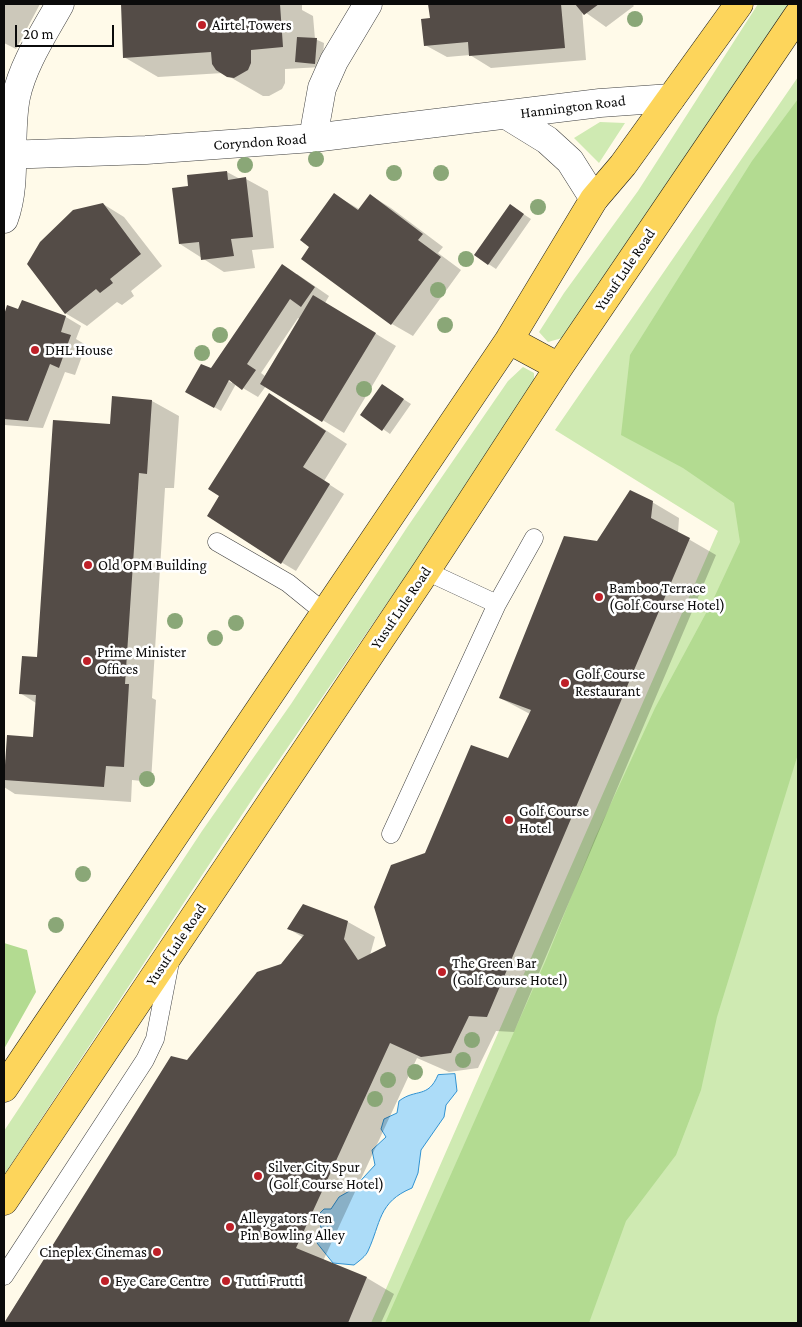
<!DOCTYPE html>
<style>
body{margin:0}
#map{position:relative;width:802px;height:1327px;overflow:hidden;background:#fffae9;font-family:"Crimson Pro",serif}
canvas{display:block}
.frame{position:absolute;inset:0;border:5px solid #0b0b0b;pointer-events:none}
.scale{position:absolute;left:15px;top:25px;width:99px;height:22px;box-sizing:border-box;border:2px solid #0b0b0b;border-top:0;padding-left:6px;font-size:15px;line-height:18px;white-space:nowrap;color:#0b0b0b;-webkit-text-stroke:4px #fff;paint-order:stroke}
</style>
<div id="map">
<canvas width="802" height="1327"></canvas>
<div class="frame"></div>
<div class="scale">20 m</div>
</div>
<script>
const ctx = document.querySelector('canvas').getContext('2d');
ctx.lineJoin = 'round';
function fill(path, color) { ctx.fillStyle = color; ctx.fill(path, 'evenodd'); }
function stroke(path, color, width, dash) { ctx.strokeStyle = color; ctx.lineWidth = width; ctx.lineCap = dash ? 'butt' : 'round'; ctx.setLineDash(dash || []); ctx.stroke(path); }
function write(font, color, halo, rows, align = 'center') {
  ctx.font = font + ' "Crimson Pro",serif'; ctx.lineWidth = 5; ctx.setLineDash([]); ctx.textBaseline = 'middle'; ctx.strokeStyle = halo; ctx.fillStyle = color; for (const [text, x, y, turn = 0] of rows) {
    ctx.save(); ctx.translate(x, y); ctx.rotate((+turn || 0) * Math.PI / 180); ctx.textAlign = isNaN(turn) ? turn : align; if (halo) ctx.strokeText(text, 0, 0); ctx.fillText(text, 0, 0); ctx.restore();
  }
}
fill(new Path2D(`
 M758 4H790L562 338 548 342 539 332 564 293 638 191Z
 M798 77V1323H371L718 531 555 430Z
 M600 122 625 123 599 163 574 138Z
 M523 367 534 373V382L478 471 257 792 4 1175V1131L202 831 291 704 408 526 508 381Z`), '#cfeab2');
fill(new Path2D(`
 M798 99V754L717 1017 701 1090 676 1155 626 1221 589 1323H385L545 962 595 838 655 708 712 602 740 542 734 503 683 468 621 435 630 355 752 161Z
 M4 943 27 950 36 992 4 1049Z`), '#b3db91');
const water = new Path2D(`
 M455 1074 457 1091 446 1105 444 1117 421 1150 418 1173 412 1188C378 1202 381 1223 368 1251 366 1256 359 1261 354 1265L333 1263 317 1243 321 1228 318 1215 324 1209H331L339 1197 353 1189 375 1165 372 1150 386 1137 381 1129 384 1119 397 1113 399 1101C416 1088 428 1099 438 1075Z`);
fill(water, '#acdcf8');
stroke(water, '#3192d1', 1);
fill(new Path2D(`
 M4 4H40L16 49 4 43Z
 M122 4H302V10L313 16 315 39 324 43 322 67 285 69V83L282 89 269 96H263L223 73 158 77 124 57Z
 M430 4H574L579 6 577 4H632L634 6 606 27 582 10 586 60 491 68 470 55 447 57 425 45 431 19Z
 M227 172 240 179H246L268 191 274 248 252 250 255 268 224 272 180 244Z
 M335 195 359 209 370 195 391 208 443 247 438 253 461 270 413 336 392 324 311 247Z
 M103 204 124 217 162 266 131 291 134 296 122 305 117 302 87 326 65 313Z
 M517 210 531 219 496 269 475 255Z
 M297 274 329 296 325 303 396 346 344 433 266 386 258 397 236 384 221 411 187 391 201 366 232 383ZM298 318 300 319 265 376 261 373Z
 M22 301 66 317 81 326 76 339 86 345 75 375 65 372 43 428 4 425V319L8 307 19 311Z
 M389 390 411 404 390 434 383 429Z
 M113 398 152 401 179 416 174 488H165L152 698 156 700 151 782 132 780 131 802 15 794 4 787V761L34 738 36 703 20 693 39 659 111 425Z
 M290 407 347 444 324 481 344 494 296 571 281 562Z
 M652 502 679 518 678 533 716 555 514 1032 496 1031 478 1068 449 1072 417 1058 323 1261 367 1278 394 1294 381 1323H4L172 1058 187 1062 282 965 304 938 289 929 303 906 348 922 375 937 370 955 387 946 426 854 509 759 530 714 500 698 598 542Z`), '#0003');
fill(new Path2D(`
 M121 4H280L283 47 251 50V63L248 70 234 78 227 77 216 70 212 64 211 52 123 58Z
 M428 4H561L565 48 469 56 468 42 424 46 421 19 430 18Z
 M575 4H599L584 15Z
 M297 37 317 38 315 64 295 62Z
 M227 171 228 180 246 177 253 237 231 239 234 256 201 260 199 242 179 244 172 188 188 186 187 175Z
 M334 193 358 210 370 194 423 234 418 240 441 257 391 325 301 259 309 247 300 240Z
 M103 203 141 254 110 279 113 283 100 293 96 289 65 314 27 264 40 242 73 210Z
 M510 204 524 214 488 265 474 255Z
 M282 264 315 287 301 307 290 299 247 364 256 370 242 390 229 380 214 408 185 392 201 364 211 368Z
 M313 295 376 333 322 422 260 384Z
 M22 300 66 316 61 332 71 335 59 368 50 364 28 421 4 419V315L7 305 18 309Z
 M382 384 404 399 382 431 360 415Z
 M269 393 326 431 303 467 330 484 281 564 207 516 219 496 208 489Z
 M112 396 152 400 147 474 139 473 125 684H129L124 767 106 766 104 787 4 780 7 735 33 737 36 695 19 694 22 656 37 657 53 420 110 424Z
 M630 490 653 501 651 518 690 538 487 1017 469 1016 451 1053 421 1057 390 1043 296 1248 367 1277 348 1323H4L171 1056 187 1060 257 972 281 964 304 935 287 929 303 904 348 921 344 939 358 960 386 946 374 907 391 865 425 853 471 745 508 758 531 710 499 698 564 536 597 541Z`), '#544c47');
const service = new Path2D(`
 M217 542 288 583 325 613
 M426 571 497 604
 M391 834 497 604 534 538
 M4 1276 145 1060 155 1039 170 962`);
const minor = new Path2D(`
 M508 116 547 140 570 161 594 199
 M313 138 322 88 334 61 368 4
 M4 155 146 150 313 138 600 103 671 98
 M4 219C18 181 8 137 16 97 23 64 44 33 60 4`);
const primary = new Path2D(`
 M509 340 559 367
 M4 1088 509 340 594 199 623 165 739 4
 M4 1201 426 571 559 367 798 15`);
stroke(service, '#3e3e3e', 19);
stroke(minor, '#3e3e3e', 29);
stroke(primary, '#1c1c1c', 29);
stroke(service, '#fff', 18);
stroke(minor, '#fff', 28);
stroke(primary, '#fdd55b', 28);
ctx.fillStyle = '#8aa777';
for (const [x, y] of [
 [635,19],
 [316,159],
 [245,165],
 [394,173],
 [441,173],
 [538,207],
 [466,259],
 [438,290],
 [445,325],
 [220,335],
 [202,353],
 [364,389],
 [175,621],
 [236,623],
 [215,638],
 [147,779],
 [83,874],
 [56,925],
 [472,1040],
 [463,1060],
 [415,1072],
 [388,1080],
 [375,1099]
]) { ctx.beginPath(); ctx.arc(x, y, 8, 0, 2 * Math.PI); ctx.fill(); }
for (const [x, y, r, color] of [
 [202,25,5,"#be2028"],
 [35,350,5,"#be2028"],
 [88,565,5,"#be2028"],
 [599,597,5,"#be2028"],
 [87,661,5,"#be2028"],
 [565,683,5,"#be2028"],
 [509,820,5,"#be2028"],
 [442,972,5,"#be2028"],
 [258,1176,5,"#be2028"],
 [230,1227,5,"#be2028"],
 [157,1252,5,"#be2028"],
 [105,1281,5,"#be2028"],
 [226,1281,5,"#be2028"]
]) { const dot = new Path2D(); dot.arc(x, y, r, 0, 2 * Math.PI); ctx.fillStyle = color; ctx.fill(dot); stroke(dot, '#fff', 2); }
write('15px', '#0b0b0b', '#fff', [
 ["Airtel Towers",212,25],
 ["DHL House",45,350],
 ["Old OPM Building",98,565],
 ["Bamboo Terrace",609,588],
 ["(Golf Course Hotel)",609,605],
 ["Prime Minister",97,652],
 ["Offices",97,669],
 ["Golf Course",575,674],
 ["Restaurant",575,691],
 ["Golf Course",519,811],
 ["Hotel",519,828],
 ["The Green Bar",452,963],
 ["(Golf Course Hotel)",452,980],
 ["Silver City Spur",268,1167],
 ["(Golf Course Hotel)",268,1184],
 ["Alleygators Ten",240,1218],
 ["Pin Bowling Alley",240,1235],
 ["Cineplex Cinemas",147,1252,"right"],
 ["Eye Care Centre",115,1281],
 ["Tutti Frutti",236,1281]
], 'left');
write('15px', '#0b0b0b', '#fff', [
 ["Hannington Road",573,107,-7],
 ["Coryndon Road",260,142,-4],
 ["Yusuf Lule Road",625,270,-56],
 ["Yusuf Lule Road",401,608,-56],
 ["Yusuf Lule Road",176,945,-56]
]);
</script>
